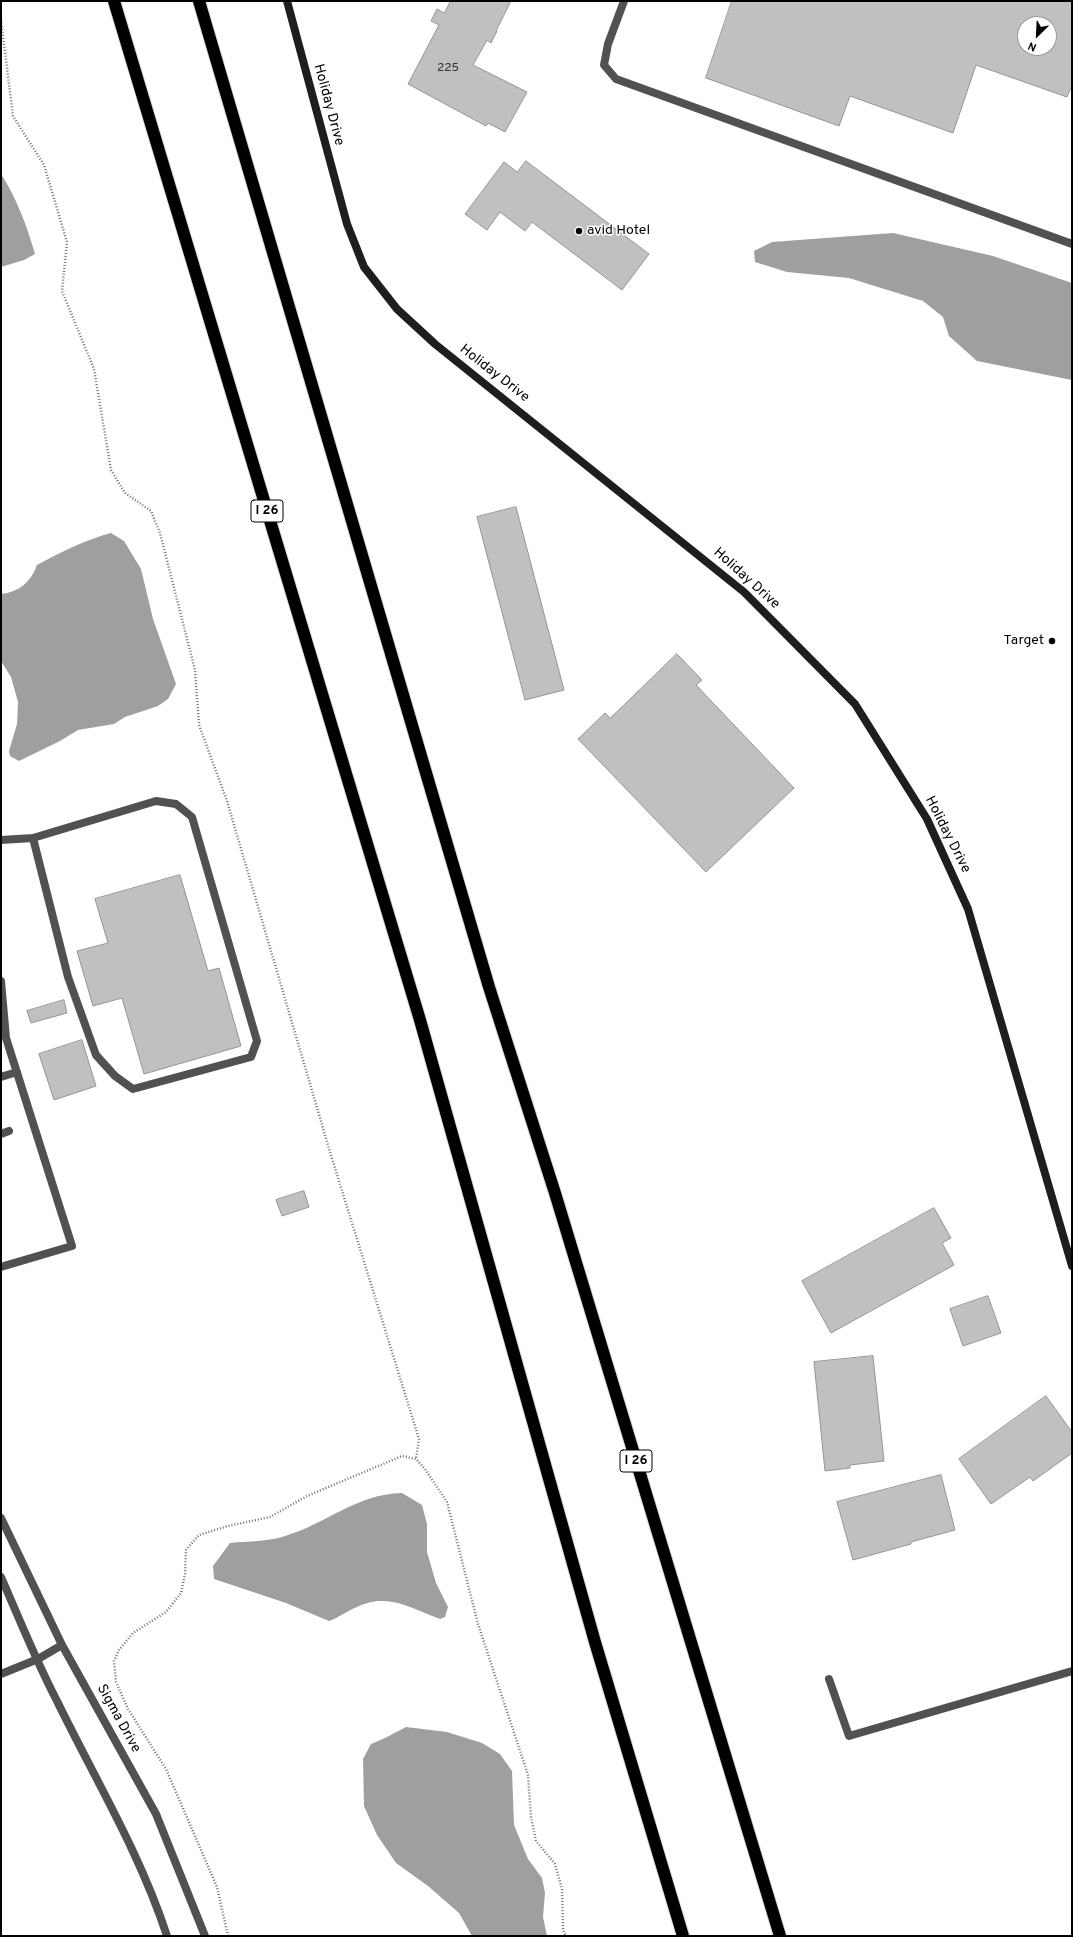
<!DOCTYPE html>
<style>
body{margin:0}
#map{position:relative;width:1073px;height:1937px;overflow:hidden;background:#fff;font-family:Overpass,sans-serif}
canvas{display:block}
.frame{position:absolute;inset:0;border:2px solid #000;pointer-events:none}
.north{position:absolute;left:1017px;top:16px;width:40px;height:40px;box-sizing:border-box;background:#fff;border:1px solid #999;border-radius:50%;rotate:204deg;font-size:11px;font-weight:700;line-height:16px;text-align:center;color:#000}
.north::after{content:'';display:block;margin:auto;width:14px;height:18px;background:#000;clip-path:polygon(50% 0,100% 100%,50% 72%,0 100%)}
</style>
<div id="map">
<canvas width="1073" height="1937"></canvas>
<div class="frame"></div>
<div class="north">N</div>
</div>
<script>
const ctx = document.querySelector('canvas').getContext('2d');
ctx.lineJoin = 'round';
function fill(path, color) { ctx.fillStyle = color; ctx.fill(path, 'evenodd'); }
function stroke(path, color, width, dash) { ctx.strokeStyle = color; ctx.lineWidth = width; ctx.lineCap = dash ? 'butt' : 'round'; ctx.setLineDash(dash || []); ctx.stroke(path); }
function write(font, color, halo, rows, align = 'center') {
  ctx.font = font + ' Overpass,sans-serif'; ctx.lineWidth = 3; ctx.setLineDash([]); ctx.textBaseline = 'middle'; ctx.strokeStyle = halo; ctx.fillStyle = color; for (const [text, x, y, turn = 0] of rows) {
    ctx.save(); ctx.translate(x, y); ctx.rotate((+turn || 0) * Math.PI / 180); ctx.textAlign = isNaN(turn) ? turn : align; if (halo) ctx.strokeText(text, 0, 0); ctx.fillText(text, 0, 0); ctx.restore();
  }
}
fill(new Path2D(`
 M1 174C17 199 27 226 35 254L24 260 1 267Z
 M893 233 993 256 1072 283V380L977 361 949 336 943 317 923 301 849 278 787 272 755 262 754 251 772 242Z
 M111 533 124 541 141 569 153 619 176 684 168 699 158 706 125 717 114 724 78 730 60 741 19 761 10 756 9 751 17 724 18 702 11 677 1 661V594C19 592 31 582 37 565 61 552 85 540 111 533Z
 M402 1493 422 1505 427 1524V1552L436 1583 448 1607 445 1617 440 1619C411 1609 389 1592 357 1607 347 1611 340 1617 329 1621L286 1603 214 1579 213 1566 230 1543C248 1541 268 1542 285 1536 326 1524 356 1494 402 1493Z
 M406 1727 447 1732 482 1743 500 1754 512 1771 514 1825 528 1859 542 1878 545 1893 543 1917 547 1936H472L459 1913 428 1886 396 1863 377 1835 364 1806 363 1759 371 1744 385 1738Z`), '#9f9f9f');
const building = new Path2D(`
 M451 1H511L496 31H497L491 43 487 40 473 65 527 92 505 132 488 123 486 126 408 84 439 25 431 21 437 9 444 13Z
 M732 1H1072V85L1067 97 976 65 953 133 850 96 839 126 706 78ZM1025 24H1049V48H1025Z
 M526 161 649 254 622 290 532 222 525 231 500 212 487 230 465 214 504 162 517 172Z
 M516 507 564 690 525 700 477 517Z
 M677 654 702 680 696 685 794 788 706 872 578 739 605 713 610 718Z
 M180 875 208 971 219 968 241 1046 144 1074 122 998 93 1006 77 951 108 943 95 899Z
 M64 1000 67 1013 31 1023 27 1011Z
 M82 1040 96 1086 54 1100 39 1054Z
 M304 1191 309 1207 282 1216 276 1200Z
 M934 1208 951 1238 942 1243 954 1265 831 1333 802 1281Z
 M988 1296 1001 1333 963 1346 950 1309Z
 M873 1356 884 1461 850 1465V1468L825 1471 814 1362Z
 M1046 1396 1072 1432V1453L1033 1481 1030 1477 991 1504 959 1459Z
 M941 1475 955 1530 911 1542V1544L853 1560 837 1502Z`);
fill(building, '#c0c0c0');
stroke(building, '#959595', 1);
const motorway = new Path2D(`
 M114 1 420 1020 595 1642 683 1936
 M199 1 489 987 555 1193 780 1936`);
stroke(motorway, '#dbdbdb', 14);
stroke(new Path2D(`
 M1 20 13 116 44 165 67 242 62 291 94 369 111 470 125 493 151 511 160 533 195 670 199 725 227 801 330 1152 419 1439 416 1459
 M228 1936 217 1887 166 1769 128 1709 116 1682 114 1661 119 1650 133 1633 166 1612 181 1593 185 1574 186 1550 199 1535 228 1526 270 1517 307 1496 402 1456 416 1459 425 1469 447 1502 478 1624 528 1775 531 1817 536 1841 555 1864 562 1889 563 1930 566 1936`), '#737373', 2.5, [1, 2]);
stroke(new Path2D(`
 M624 1 608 44 604 65 616 79 1072 244
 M1 840 33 838 156 801 176 804 192 817 257 1041 251 1057 133 1089 115 1076 96 1055 68 977 33 838
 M1 981 6 1038 72 1246 1 1267
 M1 1077 17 1072
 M1 1134 9 1131
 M829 1679 849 1736 1072 1671`), '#515151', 8);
stroke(new Path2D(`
 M1 1674 38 1659`), '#515151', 8);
stroke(new Path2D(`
 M1 1518 62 1645 156 1814 205 1936
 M1 1577C19 1618 36 1661 57 1701 95 1779 140 1853 167 1936
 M38 1659 62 1645`), '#515151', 8);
stroke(new Path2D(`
 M287 1 347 224 364 267 397 309 435 344 744 592 855 704 927 819 968 909 1072 1266`), '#1e1e1e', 8);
stroke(motorway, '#000', 12);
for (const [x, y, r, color] of [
 [579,231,4,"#000"],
 [1052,641,4,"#000"]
]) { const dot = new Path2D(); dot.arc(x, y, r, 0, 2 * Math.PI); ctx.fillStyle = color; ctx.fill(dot); stroke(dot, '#fff', 1.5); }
write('12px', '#303030', null, [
 ["225",448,69]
]);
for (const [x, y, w] of [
 [267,511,32],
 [636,1461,32]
]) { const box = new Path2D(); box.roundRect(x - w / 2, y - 11, w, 22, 3); ctx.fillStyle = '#fff'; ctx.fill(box); stroke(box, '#000', 1); }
write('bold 13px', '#000', null, [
 ["I 26",267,511],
 ["I 26",636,1461]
]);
write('14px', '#000', '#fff', [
 ["Holiday Drive",328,105,75],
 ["Holiday Drive",494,374,38],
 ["Holiday Drive",746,579,42],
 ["Holiday Drive",947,835,63],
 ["Sigma Drive",118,1719,61]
]);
write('14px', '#000', '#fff', [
 ["avid Hotel",587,231],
 ["Target",1044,641,"right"]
], 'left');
</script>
